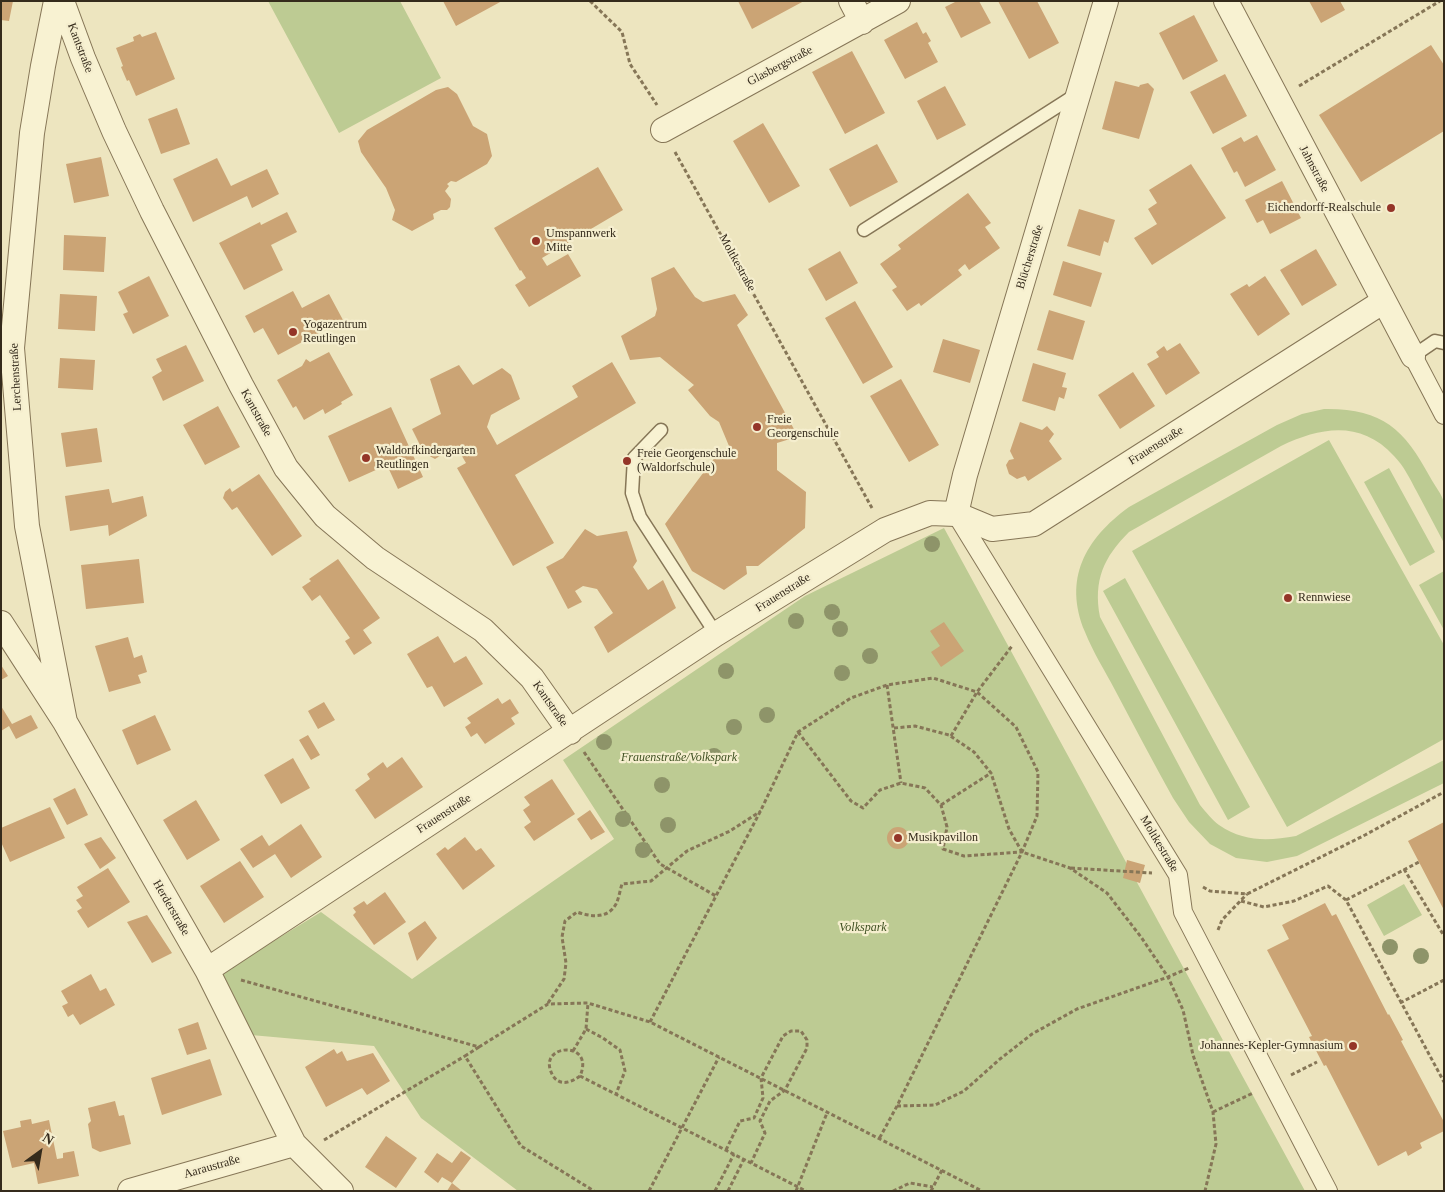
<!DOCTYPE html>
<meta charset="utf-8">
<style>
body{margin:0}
#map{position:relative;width:1445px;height:1192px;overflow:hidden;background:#ede5bf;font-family:Georgia,serif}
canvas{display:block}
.frame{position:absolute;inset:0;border:2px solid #352b1c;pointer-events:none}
.north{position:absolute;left:15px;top:1127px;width:50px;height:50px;-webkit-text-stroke:4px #f5eece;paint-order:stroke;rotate:32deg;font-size:14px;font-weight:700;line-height:20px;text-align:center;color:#352b1c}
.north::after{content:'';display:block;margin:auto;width:18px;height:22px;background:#352b1c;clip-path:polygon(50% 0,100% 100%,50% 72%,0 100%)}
</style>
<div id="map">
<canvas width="1445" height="1192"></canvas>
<div class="frame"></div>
<div class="north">N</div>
</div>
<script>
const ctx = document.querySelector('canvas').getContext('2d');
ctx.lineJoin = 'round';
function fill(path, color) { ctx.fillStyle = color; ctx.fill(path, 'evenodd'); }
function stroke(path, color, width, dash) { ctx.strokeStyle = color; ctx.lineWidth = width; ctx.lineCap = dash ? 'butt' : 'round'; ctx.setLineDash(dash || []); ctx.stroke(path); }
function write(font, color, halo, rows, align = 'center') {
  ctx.font = font + ' Georgia,serif'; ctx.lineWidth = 4.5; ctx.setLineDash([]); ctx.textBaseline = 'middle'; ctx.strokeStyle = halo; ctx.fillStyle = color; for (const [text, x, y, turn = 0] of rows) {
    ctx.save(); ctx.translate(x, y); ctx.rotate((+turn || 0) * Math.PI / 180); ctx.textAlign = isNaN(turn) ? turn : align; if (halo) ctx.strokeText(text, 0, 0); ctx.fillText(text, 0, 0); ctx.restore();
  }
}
fill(new Path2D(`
 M268 1H400L441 78 339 133Z
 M1324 409C1381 408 1404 428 1430 477 1434 485 1443 495 1444 504 1445 516 1444 530 1444 543 1435 526 1426 509 1417 492 1410 479 1404 466 1394 456 1361 420 1321 427 1281 446L1129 532C1104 557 1093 580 1100 617L1200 805C1206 812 1212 820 1219 825 1244 842 1268 841 1296 836L1444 760V783L1297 856 1267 862 1236 858 1210 844 1189 822 1173 798C1153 762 1134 726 1115 690 1105 671 1093 652 1085 632 1063 579 1085 539 1129 507L1277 425 1302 414Z
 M1329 440 1444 645V739L1287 827 1132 551Z
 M1389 468 1435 552 1410 566 1364 482Z
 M944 528 1305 1191H518L421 1118 374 1046 251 1035 215 977 321 912 412 979 614 839 563 760 805 596Z
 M1444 571V630L1419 585Z
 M1125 578 1250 807 1228 820 1103 591Z
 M1404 884 1422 915 1384 936 1367 905Z`), '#bdcb93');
fill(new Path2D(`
 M1 1H13L9 21 1 20Z
 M443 1H502L456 26Z
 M738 1H804L752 29Z
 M957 1H979L991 23 961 38 945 7Z
 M998 1H1037L1059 43 1029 59Z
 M1309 1H1340L1345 10 1321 23Z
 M1194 15 1218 61 1183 80 1159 33Z
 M917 22 923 34 926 32 931 41 928 43 938 62 905 79 884 40Z
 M156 32 175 79 136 96 129 80 127 81 121 67 123 66 116 48 134 41 133 37 140 34 142 37Z
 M1431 45 1444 65V131L1361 182 1319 115Z
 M852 51 885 113 845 134 812 72Z
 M1225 74 1247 116 1213 134 1190 92Z
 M1115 81 1139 87 1140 85 1148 83 1154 89 1139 139 1102 129Z
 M945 86 966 125 937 140 917 101Z
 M448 87 457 94 473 126 487 134 492 156 487 164 456 182 451 181 447 184 449 186 445 191 451 199 450 207 447 210H441L433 214 434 219 412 231 392 220 395 210 386 188 361 152 358 141 367 130 436 90Z
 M177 108 190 144 161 154 148 119Z
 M763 123 800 186 769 203 733 141Z
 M1257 135 1276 170 1245 187 1237 171 1234 173 1221 148 1241 137 1244 142Z
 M877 144 898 182 850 207 829 169Z
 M101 157 109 196 74 203 66 164Z
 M217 158 231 186 267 169 279 194 252 208 247 196 193 222 173 179Z
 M1191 164 1226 218 1152 265 1134 238 1157 224 1148 209 1157 203 1149 190Z
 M598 167 623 210 542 258 547 266 568 254 581 276 529 307 515 285 526 278 521 270 520 271 494 228Z
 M1282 181 1301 218 1270 234 1263 220 1257 223 1245 200Z
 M968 193 991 223 985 227 1000 248 969 270 965 264 958 270 962 275 921 306 919 303 907 311 892 290 897 287 880 264 901 249 898 245Z
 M1079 209 1115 220 1108 243 1104 241 1100 256 1067 246Z
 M287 212 297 232 271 245 283 270 244 290 219 243 260 222 261 225Z
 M64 235 106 237 104 272 63 270Z
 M1316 249 1337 285 1302 306 1280 270Z
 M840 251 858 283 826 301 808 269Z
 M1063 261 1102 273 1091 307 1053 295Z
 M674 267 695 297 703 302 735 294 748 315 737 325 795 431 790 439 777 443V470L806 492 805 528 758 566H746L747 574 724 590 692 571 665 524 715 457 729 446 719 422 710 416 688 390 694 385 660 357 630 360 621 336 655 316 657 309 651 278Z
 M149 276 169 316 133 334 123 314 128 312 118 292Z
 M1265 276 1290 314 1258 336 1230 294 1247 284 1249 287Z
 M293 291 302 308 329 294 343 320 278 355 263 328 254 333 245 316Z
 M60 294 97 296 95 331 58 329Z
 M855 301 893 367 863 384 825 318Z
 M1049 310 1085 321 1073 360 1037 350Z
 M943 339 980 350 970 383 933 372Z
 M1180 343 1200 373 1166 395 1147 364 1159 357 1156 352 1164 346 1167 351Z
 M186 345 204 381 163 401 152 377 162 371 156 359Z
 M329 352 353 395 341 402 342 404 325 414 323 409 304 420 296 406 293 408 277 380 302 366 306 359 310 362Z
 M60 358 95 360 93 390 58 388Z
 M612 362 636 403 515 475 554 543 513 566 457 468 466 463 456 446 435 459 424 453 412 429 441 414 430 379 459 365 473 385 502 368 511 375 520 399 491 415 487 427 497 445 578 397 572 386Z
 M1033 363 1066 373 1062 387 1067 388 1064 399 1059 397 1055 411 1022 401Z
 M1133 372 1155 406 1120 429 1098 395Z
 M901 379 939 445 909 462 870 396Z
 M218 406 240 447 205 465 183 425Z
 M391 407 423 477 398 489 387 465 349 482 328 436Z
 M1020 422 1042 430 1047 426 1054 434 1049 441 1062 459 1028 481 1025 476 1017 479 1009 474 1006 465 1009 460 1014 459 1010 451Z
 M97 428 102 462 66 467 61 433Z
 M259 474 302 536 272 556 237 507 232 510 223 498 225 492 230 488 232 492Z
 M109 489 112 503 143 496 147 516 109 536 108 525 70 531 65 496Z
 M585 529 597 536 627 531 637 561 633 567 648 590 663 580 676 608 608 653 594 627 613 613 597 589 583 586 575 591 582 602 568 609 546 567 563 558Z
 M139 559 144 603 86 609 81 565Z
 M338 559 380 618 363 630 372 643 354 655 345 641 350 638 320 595 312 601 302 587 311 581 309 579Z
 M944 622 964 651 941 667 931 652 940 646 930 631Z
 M438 636 454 663 466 656 483 684 444 707 432 686 427 688 407 654Z
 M128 637 134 658 142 655 147 672 138 675 141 683 109 692 95 646Z
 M1 665 8 676 1 680Z
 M498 698 502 704 510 699 519 713 511 718 515 724 485 744 477 733 471 737 465 727 471 723 467 718Z
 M324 702 335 720 318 729 308 711Z
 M1 706 12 724 31 715 38 728 16 739 9 726 1 731Z
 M155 715 171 750 137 765 122 730Z
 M308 735 320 755 311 760 299 740Z
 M402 757 423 787 375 819 355 790 370 779 367 774 383 762 387 768Z
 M293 758 310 788 281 804 264 775Z
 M552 779 575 814 534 841 524 827 531 822 523 810 530 805 524 797Z
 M75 788 88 815 67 825 53 799Z
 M196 800 220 840 187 860 163 820Z
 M50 807 65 838 10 862 1 842V828Z
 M590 810 605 832 591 840 577 819Z
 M1444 822V910L1408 841Z
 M301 824 322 857 291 878 275 854 253 868 240 849 262 835 269 846Z
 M887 838a11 11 0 1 1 22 0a11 11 0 1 1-22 0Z
 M101 837 116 858 100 869 84 844Z
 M465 837 476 851 481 848 495 866 463 890 436 854 445 847 448 850Z
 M1127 860 1145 865 1140 883 1123 878Z
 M240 861 264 897 224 923 200 886Z
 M108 868 130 902 88 928 77 911 82 908 76 900 83 896 77 887Z
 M385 892 406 922 374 945 353 915 356 912 353 908 364 901 367 905Z
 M1325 903 1332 916 1336 914 1388 1015 1389 1014 1403 1040 1401 1041 1444 1122V1131L1420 1143 1422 1148 1408 1156 1406 1151 1378 1166 1326 1065 1324 1066 1309 1037 1312 1036 1267 950 1289 939 1282 925Z
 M147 915 172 953 152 963 127 922Z
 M425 921 437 938 417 961 408 933Z
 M91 974 100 991 106 988 115 1005 80 1025 73 1014 68 1017 62 1006 68 1003 61 991Z
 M198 1022 207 1049 187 1055 178 1029Z
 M334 1049 337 1054 342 1051 347 1061 373 1053 390 1081 367 1095 362 1088 326 1107 305 1067Z
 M210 1059 222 1095 162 1115 151 1078Z
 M115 1101 119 1116 124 1115 131 1144 100 1152 92 1148 88 1124 91 1121 88 1108Z
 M31 1119 32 1124 49 1120 57 1159 63 1158V1153L74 1151 79 1176 38 1184 34 1163 12 1168 3 1131 21 1127 20 1121Z
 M386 1136 417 1158 396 1188 365 1167Z
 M461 1151 471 1158 452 1183 442 1177 438 1183 424 1172 437 1153 452 1163Z
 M452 1183 462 1191H447Z`), '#cba475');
const service = new Path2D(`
 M864 230 1077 94
 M1413 356 1435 341 1444 343
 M661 430 634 458 632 493 640 517 716 634`);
const pedestrian = new Path2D(`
 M1413 356 1444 415
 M956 514 1178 875 1183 912 1328 1191`);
const minor = new Path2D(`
 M56 1 43 66 32 133 12 348 27 526 65 722
 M62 1 83 58 114 131 152 211 241 385 286 468 325 516 375 558 483 630 532 678 570 732
 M851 1 862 22
 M1226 1 1413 356
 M663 130 898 1
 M956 514 965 475 1106 1
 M1 623 65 722 207 970 294 1144 341 1191
 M207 970 716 634 885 530 930 513 956 514 992 529 1034 524 1384 301
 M130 1191 294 1144`);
stroke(service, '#867657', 15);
stroke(pedestrian, '#867657', 20);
stroke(minor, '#867657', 26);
stroke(new Path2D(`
 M590 1 622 32 630 64 657 105
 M1299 86 1440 1
 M675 152 872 508
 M887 685 901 783
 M894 728 915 726 949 735 974 752 991 773 1009 829 1022 852 1070 868 1107 893 1141 937 1168 977 1183 1010 1193 1055 1213 1112 1216 1144 1205 1191
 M798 732 851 801 863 808 880 790 901 783 925 788 941 805 947 827 943 849 964 856 1021 852
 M951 736 977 692 1012 646
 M584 752 660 864 716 896
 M941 805 991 773
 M1071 868 1152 873
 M1404 869 1444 936
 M1203 887 1210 891 1247 894 1365 835 1444 792
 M1346 900 1419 862
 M1241 901 1264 907 1294 901 1328 886 1346 900 1444 1082
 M1218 930 1222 920 1247 894
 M241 980 479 1047 548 1004 588 1003 650 1022 982 1191
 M548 1003 564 979 566 963 562 937 565 921 577 912C591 917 608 919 616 904 619 898 620 890 622 884L651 881 687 851 730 831 761 811
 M1400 1003 1444 980
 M650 1022 761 810 798 732 851 698 887 685 933 678 977 692 1016 727 1038 772 1037 816 1022 852 897 1106 879 1139
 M586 1029 603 1038 620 1050 625 1071 616 1094
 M479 1047 465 1056 521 1146 594 1191
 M573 1051 586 1029 588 1003
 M1291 1075 1317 1062
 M580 1076C568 1085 555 1086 550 1069 543 1043 595 1042 580 1076L806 1191
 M897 1106 935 1105 964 1091 1000 1059 1032 1034 1077 1009 1168 977 1189 968
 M1213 1112 1253 1093
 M324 1140 465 1056
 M726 1150 740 1121 754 1118 763 1098 761 1078 783 1036 791 1031H801L807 1040V1048L785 1090 770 1101 760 1121 765 1133 751 1163
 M649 1191 719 1057
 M715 1191 734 1154
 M728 1191 744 1159
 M796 1191 827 1113
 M893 1191 910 1183 933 1187
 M931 1191 942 1170`), '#867657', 3, [4, 2.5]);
stroke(service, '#f8f2d2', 12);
stroke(pedestrian, '#f8f2d2', 18);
stroke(minor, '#f8f2d2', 24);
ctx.fillStyle = '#8e9469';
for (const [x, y] of [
 [932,544],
 [832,612],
 [796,621],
 [840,629],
 [870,656],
 [726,671],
 [842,673],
 [767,715],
 [734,727],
 [604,742],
 [714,756],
 [662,785],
 [623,819],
 [668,825],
 [643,850],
 [1390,947],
 [1421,956]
]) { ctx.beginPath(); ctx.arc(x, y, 8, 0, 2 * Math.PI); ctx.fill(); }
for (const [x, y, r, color] of [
 [1391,208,5,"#943528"],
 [536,241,5,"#943528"],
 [293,332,5,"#943528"],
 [757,427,5,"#943528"],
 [366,458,5,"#943528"],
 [627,461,5,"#943528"],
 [1288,598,5,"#943528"],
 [898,838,5,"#943528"],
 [1353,1046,5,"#943528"]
]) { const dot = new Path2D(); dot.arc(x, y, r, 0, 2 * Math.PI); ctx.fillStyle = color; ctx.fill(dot); stroke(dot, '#f5eece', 2); }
write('12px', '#352b1c', '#f5eece', [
 ["Kantstraße",80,48,69],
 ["Glasbergstraße",780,66,-28],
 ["Jahnstraße",1314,169,62],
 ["Blücherstraße",1030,257,-73],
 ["Moltkestraße",737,263,61],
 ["Lerchenstraße",16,377,-93],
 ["Kantstraße",256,413,61],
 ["Frauenstraße",1156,446,-32],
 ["Frauenstraße",783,593,-32],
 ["Kantstraße",550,704,55],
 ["Frauenstraße",444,814,-33],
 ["Moltkestraße",1159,844,59],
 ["Herderstraße",171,908,60],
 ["Aaraustraße",212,1167,-16]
]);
write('12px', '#352b1c', '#f5eece', [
 ["Eichendorff-Realschule",1381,208,"right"],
 ["Umspannwerk",546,234],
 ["Mitte",546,248],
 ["Yogazentrum",303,325],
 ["Reutlingen",303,339],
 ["Freie",767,420],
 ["Georgenschule",767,434],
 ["Waldorfkindergarten",376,451],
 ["Reutlingen",376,465],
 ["Freie Georgenschule",637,454],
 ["(Waldorfschule)",637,468],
 ["Rennwiese",1298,598],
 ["Musikpavillon",908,838],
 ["Johannes-Kepler-Gymnasium",1343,1046,"right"]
], 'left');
write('italic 12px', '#405123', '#f5eece', [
 ["Frauenstraße/Volkspark",679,758],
 ["Volkspark",863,928]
]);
</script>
